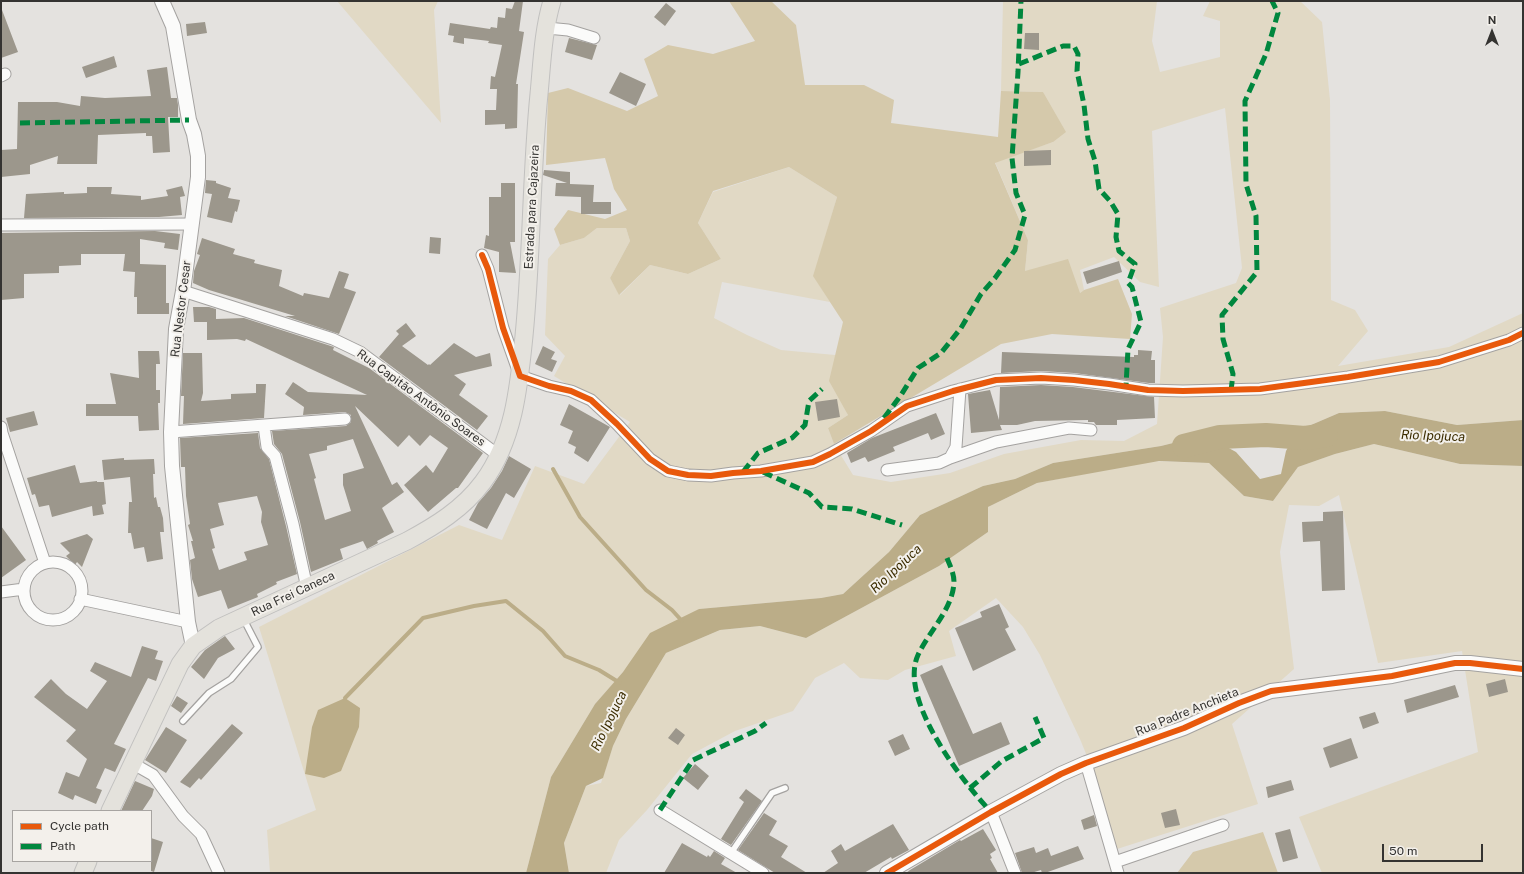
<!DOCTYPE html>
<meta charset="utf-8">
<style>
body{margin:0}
#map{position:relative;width:1524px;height:874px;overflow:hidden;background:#e4e2df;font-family:"Public Sans",sans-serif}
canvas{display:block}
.frame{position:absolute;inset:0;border:2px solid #343331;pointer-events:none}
.legend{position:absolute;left:12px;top:810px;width:140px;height:52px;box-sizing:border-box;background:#f3f0eb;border:1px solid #a7a4a1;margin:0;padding:5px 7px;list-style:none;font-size:12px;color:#343331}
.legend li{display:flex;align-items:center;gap:8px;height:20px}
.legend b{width:20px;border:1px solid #a7a4a1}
.north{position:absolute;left:1472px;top:12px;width:40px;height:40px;-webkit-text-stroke:3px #f3f0eb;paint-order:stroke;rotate:0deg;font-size:11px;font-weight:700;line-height:16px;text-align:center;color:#343331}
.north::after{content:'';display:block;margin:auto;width:14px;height:18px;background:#343331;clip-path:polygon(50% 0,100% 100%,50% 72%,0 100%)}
.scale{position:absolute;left:1382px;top:844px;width:101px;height:18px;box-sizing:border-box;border:2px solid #343331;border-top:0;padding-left:5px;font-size:12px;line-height:14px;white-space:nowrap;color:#343331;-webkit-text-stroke:3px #f3f0eb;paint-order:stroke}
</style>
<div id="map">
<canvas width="1524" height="874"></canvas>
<div class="frame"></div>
<ul class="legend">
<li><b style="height:5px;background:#e8590c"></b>Cycle path</li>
<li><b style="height:5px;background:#00873e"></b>Path</li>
</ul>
<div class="north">N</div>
<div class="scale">50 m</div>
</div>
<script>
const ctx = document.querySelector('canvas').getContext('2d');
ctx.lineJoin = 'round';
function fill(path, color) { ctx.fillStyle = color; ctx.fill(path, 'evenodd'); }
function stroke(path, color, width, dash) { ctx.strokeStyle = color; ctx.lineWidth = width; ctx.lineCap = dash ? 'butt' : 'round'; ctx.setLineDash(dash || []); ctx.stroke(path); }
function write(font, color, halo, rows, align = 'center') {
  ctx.font = font + ' "Public Sans",sans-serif'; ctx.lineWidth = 4; ctx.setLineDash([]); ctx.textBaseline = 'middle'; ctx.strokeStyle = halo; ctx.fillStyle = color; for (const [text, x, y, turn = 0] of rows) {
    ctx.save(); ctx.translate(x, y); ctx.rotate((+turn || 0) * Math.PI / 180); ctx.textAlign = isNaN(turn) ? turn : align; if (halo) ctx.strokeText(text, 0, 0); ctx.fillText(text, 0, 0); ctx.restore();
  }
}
fill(new Path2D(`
 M337 1H438L434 10 441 123Z
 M1003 1H1157L1152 41 1160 72 1220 57V21L1203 16 1210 1H1300L1322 22 1330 100 1331 300 1355 310 1368 331 1338 366 1449 347 1523 313V420L1457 425 1385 411 1339 413 1297 431H1220L1161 446 1053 463 1015 479 983 486 920 515 889 552 843 594 821 598 699 609 623 672 595 704 551 777 526 873H270L267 830 316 810 259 627 459 525 502 540 535 466 584 484 630 422 554 376 565 356 545 335 548 259 560 245 584 238 597 228H626L630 241 610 278 620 295 650 265 688 274 721 259 698 223 713 192 789 167 837 197 814 276 830 302 722 282 714 318 747 335 781 350 835 355 848 415 828 428 834 444 853 475 891 482 950 473 1004 454 1081 440 1124 441 1157 424 1163 337 1160 308 1236 283 1242 268 1225 108 1152 131 1159 287 1140 282 1114 257 1080 270 1084 290 1080 293 1025 271 1028 240 995 162 1053 142 1043 92 1001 91Z
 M1374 444 1460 464 1523 466V873H1322L1299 817 1478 752 1462 651 1378 663 1339 495 1319 506 1289 505 1280 552 1294 669 1232 724 1258 804 1117 849 1093 771 1080 739 1040 655 1023 627 996 598 949 631 956 656 905 670 888 680 860 678 844 663 815 678 793 711 735 731 692 754 647 810 619 840 606 873H569L564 843 586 786 601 783 613 746 626 719 666 653 720 630 760 626 806 638 939 566 988 532V507L1037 483 1152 461 1209 463 1244 496 1273 501 1298 467 1335 454Z`), '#e1d9c5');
fill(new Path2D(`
 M729 1H771L796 25 805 85H864L894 100 891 123 998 137 1001 91 1043 92 1066 132 1053 142 995 163 1028 240 1025 271 1068 259 1080 293 1084 290 1118 279 1132 314 1130 339 1052 334 1001 344 834 444 828 428 848 415 829 381 843 322 813 276 837 197 789 167 713 191 698 223 721 259 688 274 650 265 619 295 610 278 630 241 626 228H597L584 238 560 245 554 229 568 210 605 219 627 210 614 189 605 158 546 165 548 93 568 88 627 111 658 96 644 59 668 45 713 54 755 41Z
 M1263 832 1278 873H1177L1193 852Z`), '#d5c9ab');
fill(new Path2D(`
 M1385 411 1457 425 1523 420V466L1460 464 1374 444 1335 454 1298 467 1273 501 1244 496 1209 463 1159 461 1037 483 988 507V532L939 566 806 638 760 626 720 630 666 653 626 719 613 746 603 778 586 786 564 843 569 873H526L551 777 595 704 623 672 650 633 699 609 821 598 843 594 889 552 920 515 983 486 1015 479 1053 463 1161 446 1205 435 1236 452 1260 479 1281 474 1286 451 1297 431 1339 413Z
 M345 698 360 708 359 727 341 771 324 778 305 774 312 727 318 710Z`), '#bbad88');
stroke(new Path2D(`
 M553 469 580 517 646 590 672 610 682 621
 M345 698 423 618 474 606 506 601 543 631 565 656 599 670 620 683`), '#bbad88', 4);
stroke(new Path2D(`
 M1184 446 1220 437 1266 435 1305 438 1326 435`), '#bbad88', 24);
fill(new Path2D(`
 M515 1H523L519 31 524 32 516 84H518L517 128 505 129V124L485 125V110H496L497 89H490L491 76 495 77 502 45 488 43 489 41 464 38V44L453 42 454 36 448 35 450 23 490 29 491 27 497 28 498 17 505 18 506 8 512 9Z
 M666 3 676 11 665 26 654 17Z
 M2 10 18 52 1 58V11Z
 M205 22 207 33 187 36 186 24Z
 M1025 33H1039V50L1024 49Z
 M569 38 597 45 592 60 565 52Z
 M114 56 117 67 86 78 82 67Z
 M167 67 171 98H177L178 105V117H168L170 152 153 153 152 136H146V133L98 135 97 164H57L58 156 30 165V174L1 177V150L17 149 18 102H57L80 106 81 96 105 98 151 96 147 70Z
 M620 72 646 84 636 106 609 93Z
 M1051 150V165L1024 166V151Z
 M544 170 570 172V184L594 185 593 202H611V214H581V197L555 196 556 183H567L543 175Z
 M206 180 216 181V183L231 188 228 198 240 200 237 212 235 211 232 223 207 217 212 194 205 193Z
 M501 183H515V242H510L516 273 499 272V252L484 248 486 235 489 236V197H501Z
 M182 186 185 196 180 197 182 215 159 217 24 218 26 194 64 192V194L87 193V187H112L111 194 141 196V200L168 196 166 190Z
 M155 231 180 234 178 250 164 248 165 243 140 239V264L166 265V303H169V314H137V297H134L135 272 123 271 125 254H81V265L59 266V273L24 274V298L1 300V233Z
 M430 237 441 238 440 254 429 253Z
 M202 238 235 249 233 254 255 260 254 263 282 270 279 286 303 296 304 293 329 298 339 271 349 274 344 288 356 292 339 334 285 316H295L209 290 193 283 194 271 200 255 197 254Z
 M1119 261 1122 272 1087 284 1083 272Z
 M193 307H209L216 309V319L244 318 334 347 333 350 369 368 483 453 458 488H456L428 512 404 485 426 465 433 473 448 448 430 435 420 446 409 435 398 447 355 406 392 485 397 482 404 492 382 508 394 532 377 541 378 543 367 549 363 541 340 549 343 559 311 572 300 522 282 454 274 444 272 431 346 426 351 422V415L345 412 303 415 304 407 285 394 293 382 308 392 367 395 246 339 245 341 237 339 207 340V322H194ZM353 439 364 468 343 474V485L351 511 325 520 314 479 316 478 309 454 327 450V446Z
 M406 323 416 336 402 346 428 365 429 364 430 365 454 343 476 357 490 353 492 366 454 375 466 384 459 395 488 416 477 430 379 357 399 334 396 331Z
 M543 346 555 352 551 359 557 361 552 372 535 364Z
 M1138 350 1152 351 1151 360H1155V383H1149L1074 373 1041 371 1001 373 1002 352 1134 357V355H1138Z
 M138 351H159L160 364H156V390H160V403H158L159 430 139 431 138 416H86V404H116L110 373 139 378Z
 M183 353H202L203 393 201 401 231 399V394L256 393V384H266L264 418 183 424 184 396H181Z
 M1041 385 1073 387 1154 397 1155 418 1117 420V425H1096L1094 422H1088V420L1035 421 1017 425H1000L1002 430 971 433 968 394 990 390 999 420 1000 387Z
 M837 399 840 417 818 421 815 402Z
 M569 404 610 427 588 462 574 453 576 447 568 443 573 431 560 425Z
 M34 411 38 425 10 432 6 418Z
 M936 413 945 434 931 440 928 433 893 447 895 451 868 462 865 457 851 463 847 453 872 438Z
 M258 433 260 448 269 459 286 526 297 574 276 582 277 584 257 594 258 597 228 609 221 590 198 597 192 579 190 560 195 558 191 541H193L188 525 190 524 186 496 185 467H181L180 438ZM257 496 262 512 261 522 268 545 244 552 247 560 219 570 212 549 215 548 210 529 224 525 218 503Z
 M509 456 531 469 514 498 506 493 487 529 469 520 478 503 491 488 502 471Z
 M124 458V460L154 459 155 474H153L154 498 156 497 158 507H160L163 518 164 532H160L163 559 147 562 144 547 134 549 131 533H128L129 502H132L130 477 104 480 102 460Z
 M75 465 80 483 97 481V482H104L106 504 102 505 104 514 93 516 92 506 52 517 49 505 39 507 35 494 32 495 27 478Z
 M1343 511 1345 590 1322 591 1320 541 1303 542 1302 522 1323 521V512Z
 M1 526 26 560 1 578Z
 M87 534 93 539 82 567 77 562 75 565 66 556 70 553 60 543Z
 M999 604 1009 627 1005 629 1016 650 973 671 955 628 982 617 980 612Z
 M225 636 235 649 218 658 204 679 191 667 205 650Z
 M142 646 158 651 155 659 163 661 156 681 148 678 114 744 126 749 115 772 105 768 96 788 102 790 96 804 75 795 73 800 58 793 66 772 79 777 87 759 66 741 76 730 34 697 51 679 66 694 87 709 107 681 90 671 95 662 131 677Z
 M942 665 973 734 1001 722 1010 744 959 766 920 675Z
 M1505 679 1508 692 1489 697 1486 684Z
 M1455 685 1459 697 1407 713 1404 700Z
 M177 696 188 703 181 713 171 706Z
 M1375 712 1379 723 1363 729 1359 717Z
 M232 724 243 733 201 780 199 778 190 788 180 782Z
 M166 727 187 740 166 773 145 760Z
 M676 728 685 735 678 745 668 738Z
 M903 734 910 749 895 756 888 741Z
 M1351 738 1358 758 1330 768 1323 748Z
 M695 764 709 776 698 790 683 778Z
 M1291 780 1294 790 1268 798 1266 787Z
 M135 781 154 789 152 796 142 811H121Z
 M746 789 762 801 731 845 721 839 744 802 739 798Z
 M1176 809 1180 825 1165 828 1161 813Z
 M764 813 777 821 769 835 788 846 781 857 807 873H775L738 850Z
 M1094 815 1097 826 1084 830 1081 820Z
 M893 824 909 850 892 859 891 857 864 873H823L838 863 831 851 841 844 845 851Z
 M983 829 996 850 990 854 992 858 990 859 998 873H906L910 870 960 840 961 841Z
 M1290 829 1298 858 1283 862 1275 833Z
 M151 838 163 842 154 872 151 871Z
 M682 843 707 857 708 855 710 857 714 851 725 858 721 864 737 873H664Z
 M1078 846 1084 859 1045 873H1042L1041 870 1031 873H1022L1015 853 1034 847 1036 853 1048 848 1051 856Z`), '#9c978c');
const service = new Path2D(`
 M183 721 209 693 231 679 258 647 243 618
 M731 853 772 793 785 788`);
const minor = new Path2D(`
 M547 28 568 30 594 38
 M1 76 5 74
 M1 225 192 224
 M482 255 488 269 503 328 520 376 549 386 571 391 591 400 617 424 650 459 668 471 688 475 711 476 733 473 761 471 813 462 830 454 871 431 907 406 953 391 996 380 1041 378 1074 380 1109 384 1148 390 1183 391 1260 389 1348 377 1439 362 1509 340 1523 333
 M183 291 333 339 360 352 498 455
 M264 426 267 447 275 456 293 524 307 588
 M1 427 2 433 45 563
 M171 432 345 419
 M950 458 996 442 1069 428 1091 430
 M887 470 939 463 950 458 956 447 960 389
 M24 591a29 29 0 1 1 58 0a29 29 0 1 1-58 0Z
 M1 592 24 589
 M80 599 188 622
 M132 763 153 775 183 816 201 834 219 873
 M1086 763 1118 873
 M660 810 763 873
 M991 812 1015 873
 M1115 862 1223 825`);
const tertiary = new Path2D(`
 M162 1 173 26 189 120 194 134 198 156V177L183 291 176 329 171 432 172 466 188 622 193 646
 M887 873 991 812 1061 774 1086 763 1184 728 1239 703 1271 691 1392 676 1455 663H1470L1523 669`);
const primary = new Path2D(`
 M110 811 180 664 193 646 219 628 407 541C435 526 463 509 483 482 514 440 519 386 524 336 532 255 531 174 539 94 542 63 543 31 552 1
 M83 873 88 861`);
stroke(service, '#a4a2a0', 8);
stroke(minor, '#a4a2a0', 13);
stroke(tertiary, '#a4a2a0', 16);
stroke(primary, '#c1c0bf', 19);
stroke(service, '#fbfbfa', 5.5);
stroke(minor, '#fbfbfa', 11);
stroke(tertiary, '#fbfbfa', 14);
stroke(primary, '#e4e2dc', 17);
stroke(new Path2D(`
 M1019 64 1063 46H1074L1078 54 1077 71 1084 105 1088 139 1095 161 1099 189 1110 201 1118 214 1116 237 1119 251 1135 264 1128 283 1132 287 1141 322 1128 349 1126 386
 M20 123 189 120
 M1231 391 1233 374 1223 339 1222 315 1257 272 1256 216 1246 184 1245 101 1266 54 1278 13 1272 1
 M884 418 901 395 918 368 941 353 961 328 981 294 995 278 1015 250 1025 215 1016 193 1012 158 1018 72 1021 1
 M743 472 758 453 792 438 805 425 809 401 822 389
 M763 472 809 493 822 507 852 509 902 525
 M947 558C950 566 954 573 954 582 953 609 929 631 918 655 898 699 962 781 991 812
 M970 788 1002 761 1044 738 1035 717
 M660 810 693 760 755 731 766 723`), '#00873e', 5, [10, 5]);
stroke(new Path2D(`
 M482 255 488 269 503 328 520 376 549 386 571 391 591 400 617 424 650 459 668 471 688 475 711 476 733 473 761 471 813 462 830 454 871 431 907 406 953 391 996 380 1041 378 1074 380 1109 384 1148 390 1183 391 1260 389 1348 377 1439 362 1509 340 1523 333
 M887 873 991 812 1061 774 1086 763 1184 728 1239 703 1271 691 1392 676 1455 663H1470L1523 669`), '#e8590c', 6);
write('12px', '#343331', '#f3f0eb', [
 ["Estrada para Cajazeira",532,207,-87],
 ["Rua Nestor Cesar",181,309,-83],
 ["Rua Capitão Antônio Soares",421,398,36],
 ["Rua Frei Caneca",293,594,-25],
 ["Rua Padre Anchieta",1187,712,-22]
]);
write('italic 13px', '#3b2c00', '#f3f0eb', [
 ["Rio Ipojuca",1433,436,2],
 ["Rio Ipojuca",896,569,-43],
 ["Rio Ipojuca",609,721,-64]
]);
</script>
